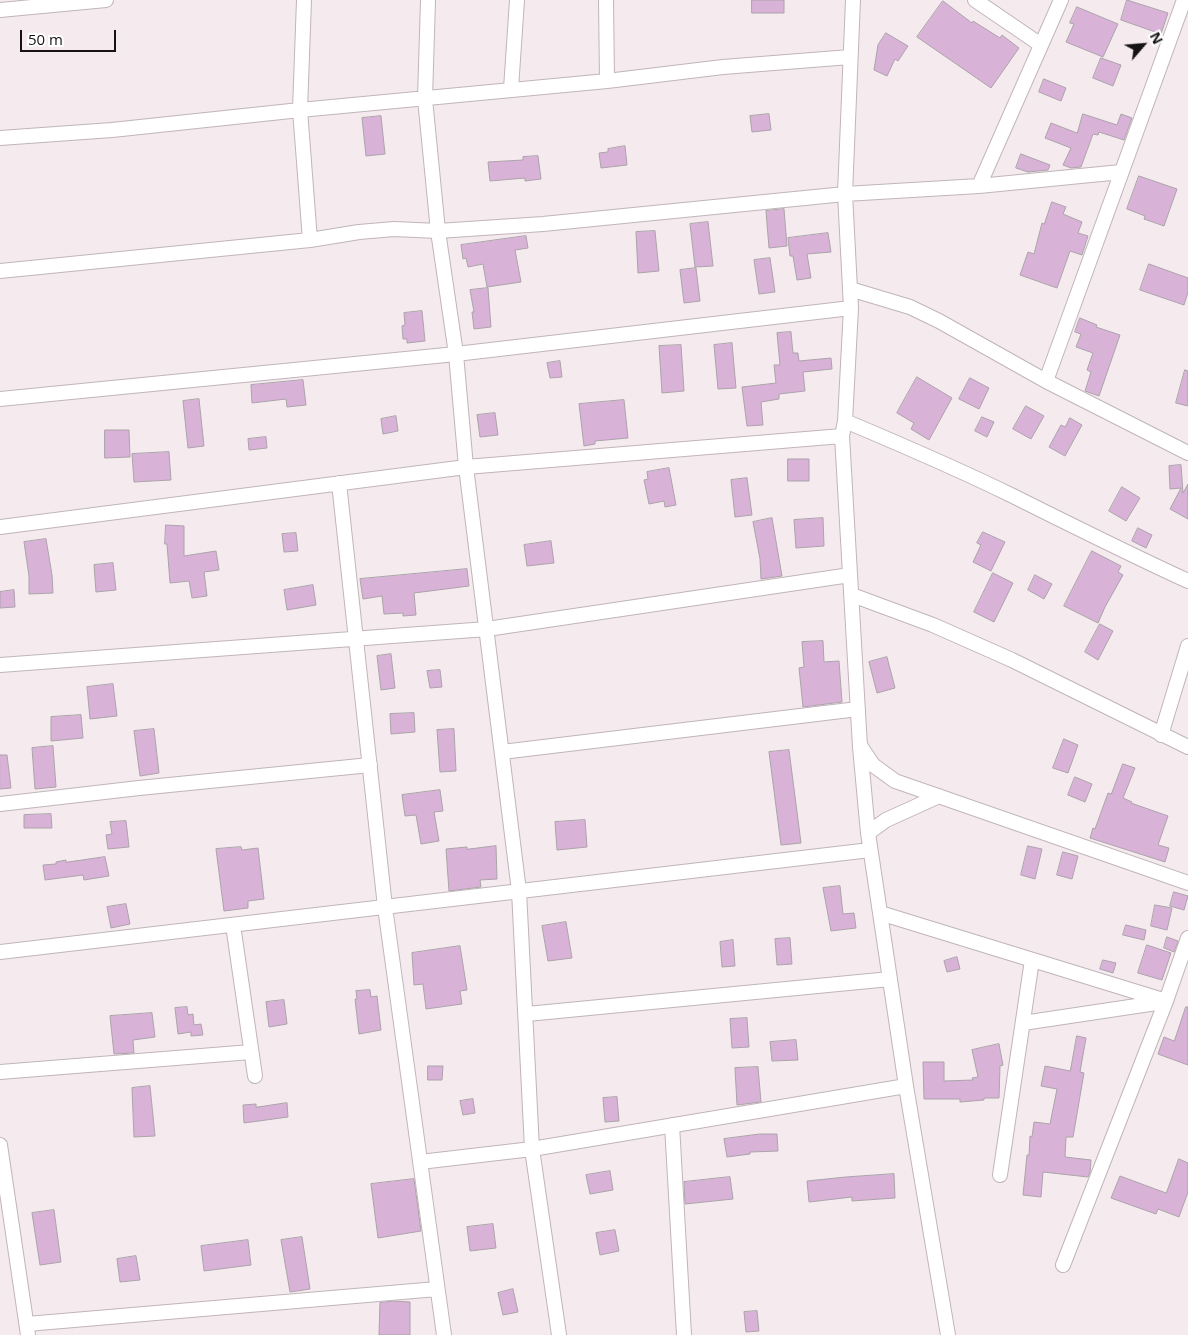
<!DOCTYPE html>
<style>
body{margin:0}
#map{position:relative;width:1188px;height:1335px;overflow:hidden;background:#f5eaee;font-family:"Open Sans",sans-serif}
canvas{display:block}
.north{position:absolute;left:1118px;top:20px;width:50px;height:50px;-webkit-text-stroke:4px #fff;paint-order:stroke;rotate:63deg;font-size:14px;font-weight:700;line-height:20px;text-align:center;color:#171315}
.north::after{content:'';display:block;margin:auto;width:18px;height:22px;background:#171315;clip-path:polygon(50% 0,100% 100%,50% 72%,0 100%)}
.scale{position:absolute;left:20px;top:30px;width:96px;height:22px;box-sizing:border-box;border:2px solid #171315;border-top:0;padding-left:6px;font-size:15px;line-height:18px;white-space:nowrap;color:#171315;-webkit-text-stroke:4px #fff;paint-order:stroke}
</style>
<div id="map">
<canvas width="1188" height="1335"></canvas>
<div class="north">N</div>
<div class="scale">50 m</div>
</div>
<script>
const ctx = document.querySelector('canvas').getContext('2d');
ctx.lineJoin = 'round';
function fill(path, color) { ctx.fillStyle = color; ctx.fill(path, 'evenodd'); }
function stroke(path, color, width, dash) { ctx.strokeStyle = color; ctx.lineWidth = width; ctx.lineCap = dash ? 'butt' : 'round'; ctx.setLineDash(dash || []); ctx.stroke(path); }
const building = new Path2D(`
 M752 0H784V13H752Z
 M1127 0 1168 13 1161 34 1121 20Z
 M943 1 972 23 973 21 1000 38 1002 35 1019 48 991 88 917 37Z
 M1077 7 1118 24 1103 57 1066 42 1074 24 1070 23Z
 M886 33 908 46 898 61 895 59 887 76 874 70 878 45Z
 M1101 58 1121 65 1113 86 1093 78Z
 M1044 79 1066 88 1061 101 1039 92Z
 M769 114 771 130 752 132 750 116Z
 M1083 114 1117 125 1121 114 1132 118 1124 140 1099 132 1098 135 1093 134 1081 167 1071 168 1063 165 1071 148 1045 138 1051 123 1077 133Z
 M381 116 385 154 366 156 362 118Z
 M625 146 627 165 601 168 599 153 608 152V149Z
 M1021 154 1050 165 1048 170 1028 172 1016 168Z
 M538 156 541 179 525 181V178L490 181 488 162 523 160V157Z
 M1139 176 1177 189 1164 226 1144 219 1145 216 1127 209Z
 M1052 202 1066 207 1063 214 1082 222 1078 233 1088 236 1082 255 1070 251 1057 288 1020 275 1028 252 1034 254 1042 223 1044 224Z
 M784 209 787 246 769 248 766 211Z
 M708 222 713 266 695 267 690 224Z
 M655 231 659 271 638 273 636 232Z
 M828 233 831 252 807 254 811 278 797 280 793 256H790L788 238Z
 M526 236 528 248 515 250 521 282 487 287 483 264 468 267 466 258 463 259 461 245Z
 M770 258 775 292 759 294 754 260Z
 M1149 264 1188 278V292L1184 305 1140 290Z
 M696 268 700 301 684 303 680 270Z
 M488 288 491 327 474 329 472 312H474L470 290Z
 M422 311 425 341 407 343V339H403L402 326 405 325 404 313Z
 M1080 318 1097 325 1096 327 1120 335 1099 396 1085 391 1091 372 1087 370 1093 353 1076 347 1081 334 1075 332Z
 M791 332 793 353H798L799 361 831 358 832 369 803 372 805 391 779 394V399L761 402 763 425 747 426 742 387 776 383 774 365H780L777 333Z
 M732 343 736 388 718 389 714 345Z
 M681 345 684 391 662 393 659 346Z
 M560 361 562 377 550 378 547 363Z
 M1185 370 1188 371V406L1176 403Z
 M917 377 952 398 929 440 911 429 914 423 897 413Z
 M970 378 989 388 979 409 959 399Z
 M303 380 306 405 287 407 286 399 252 403 251 385Z
 M199 399 204 446 188 448 183 401Z
 M624 400 628 438 595 441V444L584 446 579 404Z
 M1026 406 1044 416 1031 439 1013 429Z
 M495 413 498 435 480 437 477 415Z
 M396 416 398 431 383 434 381 419Z
 M982 417 994 422 987 437 975 431Z
 M1070 418 1082 425 1065 456 1049 447 1061 425 1065 427Z
 M105 430H129L130 457 105 458Z
 M266 437 267 448 249 450 248 439Z
 M169 452 171 480 134 482 132 454Z
 M788 459H809V481H788Z
 M1181 465 1183 493 1188 484V519L1170 509 1181 488 1170 489 1169 466Z
 M669 468 676 505 665 507 664 501 649 504 644 480 648 479 647 472Z
 M747 478 752 515 735 517 731 480Z
 M1122 487 1140 498 1126 521 1109 511Z
 M772 518 782 576 761 579 760 559 753 522Z
 M823 518 824 546 796 548 794 520Z
 M166 525 184 526V556L216 551 219 570 204 572 207 596 192 598 189 581 170 583 167 544H165Z
 M1138 528 1152 535 1146 548 1132 541Z
 M983 532 1005 542 991 571 973 562 981 545 977 543Z
 M296 533 298 551 284 552 282 534Z
 M46 539 52 575 53 593 29 594V576L24 542Z
 M551 541 554 563 527 566 524 545Z
 M1092 551 1121 566 1118 572 1123 575 1105 607 1098 623 1064 606Z
 M113 563 116 590 96 592 94 565Z
 M467 569 469 586 414 593 416 615 403 616V613L384 614 382 596 363 599 360 579Z
 M993 573 1013 583 994 622 974 612Z
 M1035 575 1052 584 1044 599 1028 590Z
 M313 585 316 605 287 610 284 590Z
 M14 590 15 607 0 608V592Z
 M1100 624 1113 631 1098 660 1085 652Z
 M823 641 824 662 839 661 842 702 803 707 799 668 804 667 802 642Z
 M391 654 395 688 381 690 377 656Z
 M887 657 895 688 877 693 869 662Z
 M440 670 442 687 430 688 427 671Z
 M113 684 117 716 90 719 87 687Z
 M414 713 415 732 391 734 390 714Z
 M81 715 83 738 51 741V717Z
 M154 729 159 773 140 776 134 731Z
 M454 729 456 771 440 772 437 730Z
 M1064 739 1078 745 1068 773 1053 768Z
 M53 746 56 787 35 789 32 748Z
 M789 750 801 843 781 845 769 752Z
 M0 755H7L11 788 0 789Z
 M1123 764 1135 768 1123 798 1132 802 1131 803 1168 816 1158 845 1169 848 1165 862 1090 838 1093 828 1095 829 1108 793 1111 794Z
 M1075 777 1092 784 1085 802 1068 795Z
 M440 790 443 811 434 812 439 841 421 844 416 815 405 816 402 795Z
 M51 814 52 828H24V815Z
 M585 820 587 847 557 850 555 822Z
 M126 821 129 847 108 849 106 835 112 834 110 822Z
 M496 846 497 879 480 880 481 887 449 891 446 849 467 847V849Z
 M1028 846 1042 849 1035 879 1021 875Z
 M241 847 242 850 258 848 264 899 248 901V908L224 911 216 849Z
 M1063 852 1078 856 1072 879 1057 875Z
 M105 857 109 876 84 880 83 875 45 880 43 865 56 864V862L66 860V862Z
 M840 886 843 914 854 913 856 928 831 931 823 888Z
 M1174 892 1188 896 1184 910 1170 906Z
 M126 904 130 924 111 928 107 907Z
 M1155 905 1172 908 1167 930 1151 926Z
 M566 922 572 958 548 961 542 926Z
 M1126 925 1146 930 1144 940 1123 935Z
 M1167 937 1178 941 1174 952 1164 948Z
 M790 938 792 964 777 965 775 939Z
 M733 940 735 966 722 967 720 942Z
 M1147 945 1171 953 1162 980 1138 973Z
 M460 946 467 990 460 991 462 1004 426 1009 423 984 414 985 412 953Z
 M957 957 960 969 947 972 944 961Z
 M1103 960 1116 963 1113 973 1100 969Z
 M370 990 371 997 377 996 381 1030 359 1034 355 999H357L356 991Z
 M284 1000 287 1024 269 1027 266 1002Z
 M187 1007 188 1015 193 1014 194 1025 201 1024 203 1035 191 1036V1032L178 1034 175 1008Z
 M1186 1007H1188V1065L1158 1054 1164 1037 1174 1041Z
 M152 1013 155 1037 133 1040 134 1053 114 1054 110 1016Z
 M747 1018 749 1047 732 1048 730 1019Z
 M1077 1036 1086 1038 1080 1072 1084 1073 1073 1137H1066L1065 1157 1091 1160 1090 1172 1088 1177 1043 1172 1041 1197 1023 1195 1027 1155H1029L1030 1136 1032 1137 1034 1122 1050 1124 1057 1089 1041 1086 1045 1066 1070 1071Z
 M796 1040 798 1060 772 1061 770 1042Z
 M999 1044 1003 1065 1000 1066 999 1098H984V1100L960 1102V1099H924L923 1062H944V1081L973 1080 972 1078 978 1077 972 1050Z
 M428 1066H443L442 1080H428Z
 M758 1067 761 1102 737 1105 735 1068Z
 M150 1086 155 1136 134 1137 132 1088Z
 M617 1097 619 1121 605 1122 603 1098Z
 M473 1099 475 1113 463 1115 460 1101Z
 M287 1103 288 1117 244 1123 243 1105 256 1104V1107Z
 M760 1134H777L778 1151 750 1152V1154L727 1157 724 1139Z
 M1179 1159 1188 1163V1192L1179 1217 1158 1209 1156 1214 1111 1198 1120 1176 1166 1193Z
 M610 1171 613 1190 590 1194 586 1175Z
 M894 1174 895 1198 852 1201V1197L809 1202 807 1181 846 1177Z
 M730 1177 733 1199 685 1204 684 1182Z
 M414 1179 421 1231 378 1238 371 1184Z
 M54 1210 61 1262 40 1265 32 1213Z
 M493 1224 496 1248 470 1251 467 1227Z
 M615 1230 619 1251 600 1255 596 1233Z
 M302 1237 310 1289 290 1292 281 1240Z
 M248 1240 251 1265 204 1271 201 1246Z
 M136 1256 140 1280 120 1282 117 1259Z
 M513 1289 518 1312 503 1315 498 1293Z
 M394 1301 410 1302V1335H379L380 1303Z
 M757 1311 759 1331 746 1332 744 1312Z`);
fill(building, '#d9b2d7');
stroke(building, '#aba3aa', 1);
const street = new Path2D(`
 M304 0 300 110 310 240
 M428 0 425 99 438 231 456 354 466 467 519 891 532 1149 559 1335
 M606 0 607 81
 M853 0 845 194 851 308 845 421 842 436 860 747 868 833 906 1086 948 1335
 M975 0 1041 45
 M0 10 106 0
 M511 89 517 0
 M0 138 112 130 300 110 607 81 723 67 850 57
 M979 186 1061 0
 M0 271 310 240 359 232 394 229 438 231 543 224 845 194 979 186 1121 172
 M850 289 910 307 939 321 1046 381 1188 453
 M1046 381 1184 0
 M0 399 456 354 851 308
 M845 421C902 445 958 469 1013 496 1071 525 1129 554 1188 581
 M339 483 385 907 444 1335
 M0 527 466 467 842 436
 M852 595 933 625 1012 660 1188 747
 M0 665 487 629 850 575
 M1161 735 1188 646
 M861 747 873 765 895 781 1188 883
 M502 752 858 709
 M0 804 139 788 370 765
 M868 833 886 820 939 796
 M880 913 1166 1001
 M233 925 255 1076
 M0 952 870 850
 M527 1014 890 979
 M1023 1023 1163 1002
 M0 1072 251 1052
 M672 1125 684 1335
 M0 1145 28 1335
 M420 1162 532 1149 906 1086
 M1000 1175 1032 960
 M1063 1265 1166 1001 1188 938
 M27 1324 437 1289`);
stroke(street, '#c0b5ba', 16);
stroke(street, '#fff', 14);
</script>
